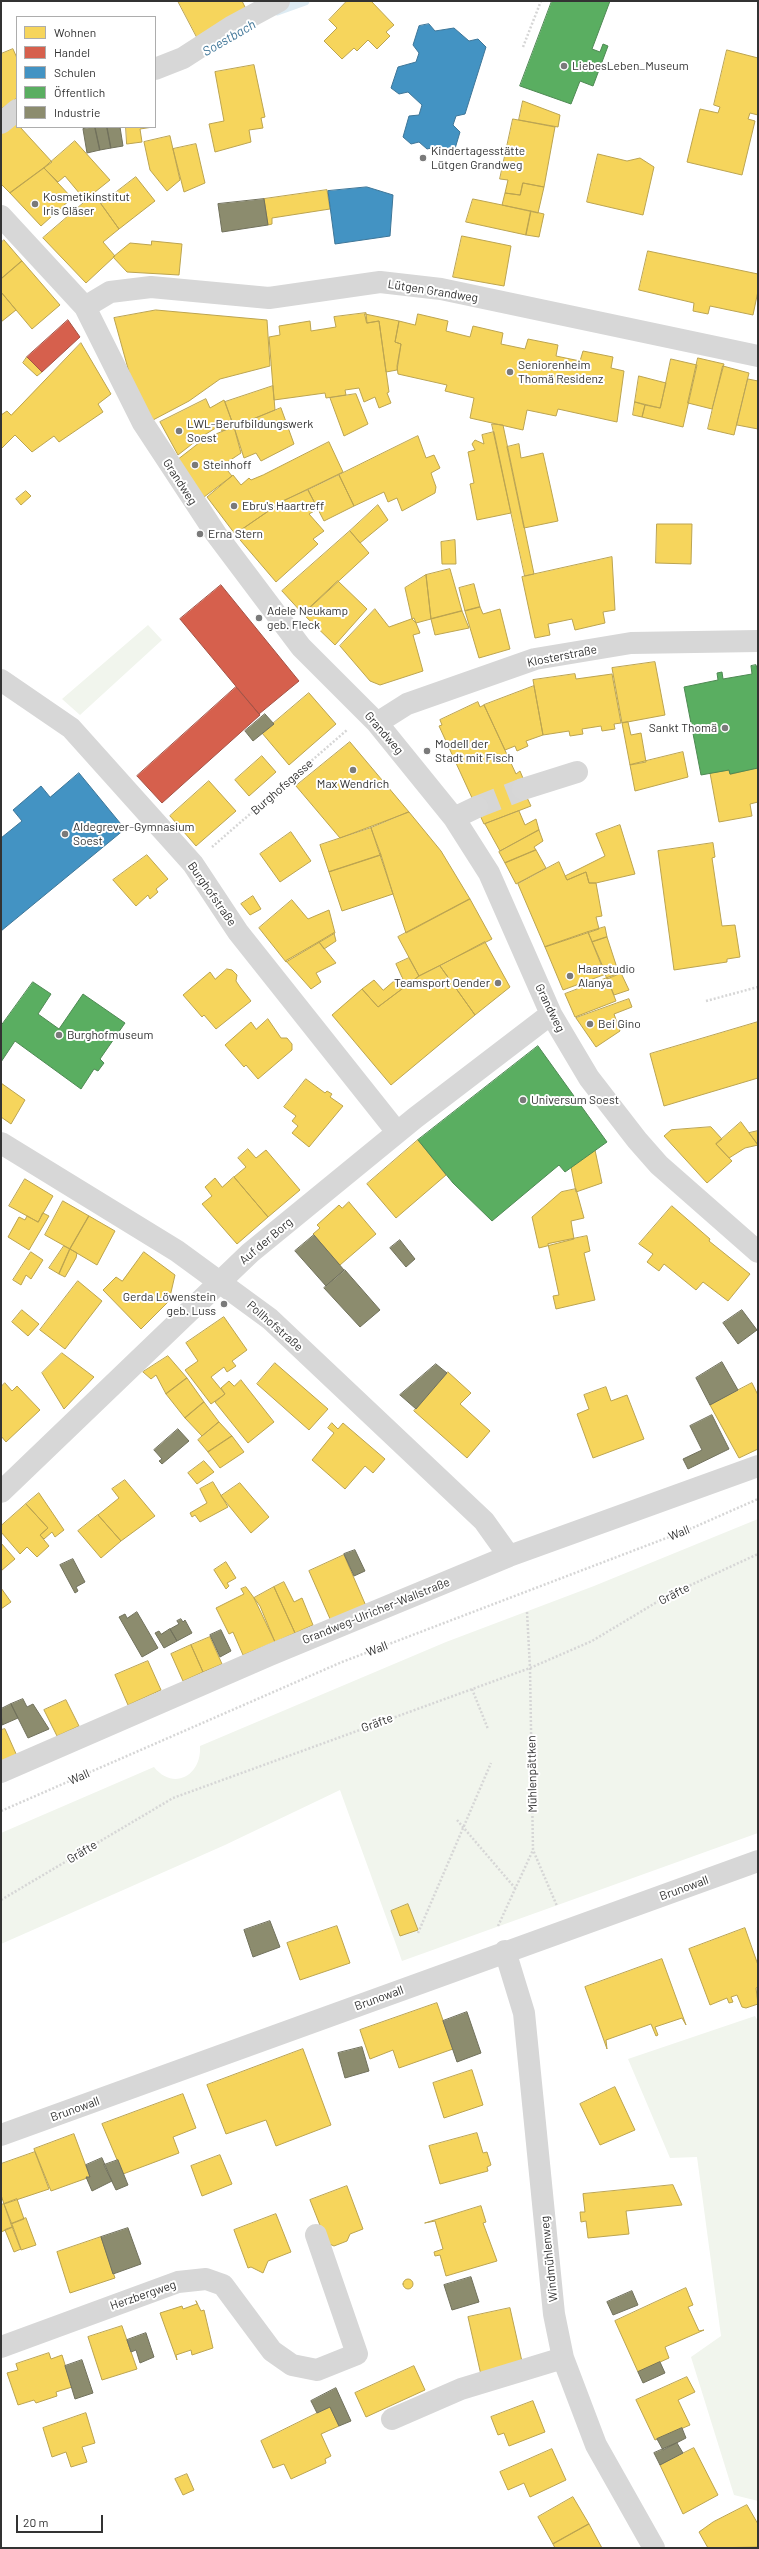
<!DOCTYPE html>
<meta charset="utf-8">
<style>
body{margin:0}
#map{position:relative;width:759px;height:2549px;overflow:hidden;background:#fff;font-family:Barlow,sans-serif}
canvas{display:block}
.frame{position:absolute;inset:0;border:2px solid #333;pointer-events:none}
.legend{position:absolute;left:16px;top:16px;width:140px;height:112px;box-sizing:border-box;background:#fff;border:1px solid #adadad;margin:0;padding:5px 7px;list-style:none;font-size:12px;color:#333}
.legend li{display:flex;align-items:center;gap:8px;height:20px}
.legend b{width:20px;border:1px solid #adadad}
.scale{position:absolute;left:16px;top:2515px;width:87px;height:18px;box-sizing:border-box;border:2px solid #333;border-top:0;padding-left:5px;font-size:12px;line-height:14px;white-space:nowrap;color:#333;-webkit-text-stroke:3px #fff;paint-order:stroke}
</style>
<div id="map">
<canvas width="759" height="2549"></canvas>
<div class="frame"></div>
<ul class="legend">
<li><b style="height:11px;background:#f6d55c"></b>Wohnen</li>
<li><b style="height:11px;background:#d6604d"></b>Handel</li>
<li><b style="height:11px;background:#4393c3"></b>Schulen</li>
<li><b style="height:11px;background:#5aae61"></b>Öffentlich</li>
<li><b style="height:11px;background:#8c8c6e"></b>Industrie</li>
</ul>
<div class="scale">20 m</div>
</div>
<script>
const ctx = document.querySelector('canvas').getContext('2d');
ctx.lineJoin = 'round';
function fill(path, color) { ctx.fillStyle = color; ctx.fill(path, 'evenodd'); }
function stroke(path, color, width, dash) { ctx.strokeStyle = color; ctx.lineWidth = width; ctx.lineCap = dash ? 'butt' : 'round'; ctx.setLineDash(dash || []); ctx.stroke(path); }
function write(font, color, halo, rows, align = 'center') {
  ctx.font = font + ' Barlow,sans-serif'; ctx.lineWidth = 4; ctx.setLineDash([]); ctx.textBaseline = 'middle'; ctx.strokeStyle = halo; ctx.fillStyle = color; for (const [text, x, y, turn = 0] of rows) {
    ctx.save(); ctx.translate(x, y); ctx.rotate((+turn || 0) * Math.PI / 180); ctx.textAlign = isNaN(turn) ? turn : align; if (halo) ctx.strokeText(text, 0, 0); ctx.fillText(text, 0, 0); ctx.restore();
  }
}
fill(new Path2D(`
 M148 625 162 640 80 715 62 699Z
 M758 1519V1833L402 1961 340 1790 225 1845 1 1944V1833L154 1767C173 1791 202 1776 200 1746L446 1642 594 1586Z
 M755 2016 758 2021V2501L734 2495 691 2357 721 2336 697 2157 670 2158 628 2059Z`), '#f1f5ed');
const homes = new Path2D(`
 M178 1H242L247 11 198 39Z
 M347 1H371L394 25 386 32 390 36 377 49 368 40 357 51 354 48 342 59 324 41 337 28 329 20Z
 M13 49 17 58V98L1 109V54Z
 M727 50 758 58V115L750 113 748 119 755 121 742 175 687 162 700 109 718 113 720 107 714 105Z
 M254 65 265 117 261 118 263 128 249 130 251 142 215 152 209 124 224 121 215 72Z
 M523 101 560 115 558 127 519 120Z
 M513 119 555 127 544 187 523 183 520 195 505 193 508 180 500 179Z
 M17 124V127H20L52 162 10 193 1 184V133Z
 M126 127H153L140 129 142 142 127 144Z
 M170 136 180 180 167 191 150 170 144 142Z
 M75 141 110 180 85 200 65 176 58 182 44 168Z
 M196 144 205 183 184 192 173 149Z
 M598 154 627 161 640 158 654 167 643 215 587 202Z
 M44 168 72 198 41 226 10 193Z
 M136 177 155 201 119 229 101 204Z
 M523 183 544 187 538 213 502 205 505 193 520 195Z
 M327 190 330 209 272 218V224L268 225 264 199Z
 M94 194 119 229 103 242 115 256 86 283 43 238Z
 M473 199 531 211 526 235 466 222Z
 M531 211 544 214 539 237 526 235Z
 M462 236 511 246 504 286 453 277Z
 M4 240 22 261 1 279V243Z
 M152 241 182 244 179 275 127 272 113 257 130 243 151 245Z
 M648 251 758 274V291L753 315 710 306 708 314 693 311 694 303 639 290Z
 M22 261 60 305 32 329 1 292V279Z
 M1 292 16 310 1 322Z
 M156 310 267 320 270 366 220 379 189 401 153 420 132 383 114 318Z
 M366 313 367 323 379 321 389 392 387 393 391 403 379 408 375 397 364 402 359 388 345 390 346 395 326 398 325 393 274 400 269 337 280 335 279 326 310 321 311 331 336 327 334 317Z
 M365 314 399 321 395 342 401 344 397 370 386 372 379 321 367 323Z
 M418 314 448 321 446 331 470 337 473 326 503 333 501 344 525 349 528 339 558 345 556 356 580 361 583 351 613 357 611 368 624 371 617 422 558 409 556 416 527 410 523 430 470 418 474 398 445 391 447 385 398 374 397 366 401 344 395 342 399 321 415 325Z
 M81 343 111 394 98 404 103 412 59 442 54 436 32 452 15 435 1 449V415L7 411 11 415Z
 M27 357 42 372 37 376 23 363Z
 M698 358 724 364 712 409 688 403Z
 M671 359 697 365 683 427 642 417 645 405 660 408Z
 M723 366 749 373 734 435 708 429Z
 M639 376 666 383 660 408 635 402Z
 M748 379 758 381V429L737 425Z
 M273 386 275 410 234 427 225 402Z
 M356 394 368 424 344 436 330 398Z
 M206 399 210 408 224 400 234 427 222 431 219 426 201 437 178 455 160 422Z
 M635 402 645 405 642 417 633 415Z
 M281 408 294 444 261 461 256 453 244 458 234 427Z
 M492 424 503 425 534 574 525 576Z
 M234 427 241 453 223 465 232 476 204 497 177 460 204 439Z
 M494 432 511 513 477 520 470 484 474 483 468 452 475 450 472 444 475 440 484 444 482 435Z
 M418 436 426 458 434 455 440 468 431 473 436 487 435 493 402 511 397 498 388 502 384 492 354 506 339 475Z
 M329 442 343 472 283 501 235 534 207 497 233 475 241 485 249 478 251 480 263 475Z
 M519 444 521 458 543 453 558 521 524 528 507 447Z
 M339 475 354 506 324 521 308 490Z
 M308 490 318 509 309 514 324 531 313 539 318 544 276 582 235 534 283 501Z
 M26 491 31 496 21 505 16 499Z
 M378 505 388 520 360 543 350 531Z
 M657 524H692L691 564 656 563Z
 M350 531 369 553 303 614 282 591Z
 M455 540 456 564H442L441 542Z
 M612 557 615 610 603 612 605 623 575 630 572 619 548 624 550 635 535 638 522 577Z
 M450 569 462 611 431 619 426 575Z
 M426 575 431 619 416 623 412 619 405 588Z
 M338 581 367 609 335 645 303 614Z
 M474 584 480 607 465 611 459 588Z
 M480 607 483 614 500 609 510 649 479 658 465 611Z
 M375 609 389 627 414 618 420 633 413 635 423 671 380 685 370 681 340 646Z
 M462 611 469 628 435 635 431 619Z
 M655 662 665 715 622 723 612 668Z
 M575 674 576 679 612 674 621 723 614 724 615 729 602 731 601 726 582 729 583 734 570 736 569 731 543 735 533 680Z
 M534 686 543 735 526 741 528 746 517 751 515 746 505 750 484 705Z
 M309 693 336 724 289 765 262 733Z
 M478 702 480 707 484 705 516 774 520 771 525 783 521 785 531 806 484 824 439 726 442 725 440 720Z
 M628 722 631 735 641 733 646 762 630 765 622 723Z
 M350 742 409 812 340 838 296 786Z
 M683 752 688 777 635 791 630 765Z
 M262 756 276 772 249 796 235 780Z
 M758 768V802L750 804 752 816 719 822 710 773 729 770 730 774Z
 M209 781 236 811 196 846 170 816Z
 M519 811 525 825 536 819 539 830 500 851 485 824Z
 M409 812 441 851 470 899 406 933 371 828Z
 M620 825 635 874 596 883H589L586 872 567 880 565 876 605 856 596 834Z
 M371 828 381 855 329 872 320 845Z
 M539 830 543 841 534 847 536 850 505 863 499 852Z
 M291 832 311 861 280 882 260 854Z
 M713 843 715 857 712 858 722 926 735 925 740 957 727 959V962L674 970 658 851Z
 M536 850 546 868 516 884 505 863Z
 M147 855 168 879 156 889 158 892 150 899 148 895 136 906 113 880Z
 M381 855 393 894 342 911 329 872Z
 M559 862 567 880 586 872 589 883H596L602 916 596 917 599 929 545 947 518 884Z
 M253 896 261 909 250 915 241 904Z
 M470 899 492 939 419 976 398 937Z
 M292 900 308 919 329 910 335 933 286 962 259 928Z
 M605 927 607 937 592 942 588 932Z
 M588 932 606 974 563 990 545 947Z
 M334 933 336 941 324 949 319 942Z
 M607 937 619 974 607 979 592 942Z
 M319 942 336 963 316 973 321 982 311 989 286 961Z
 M485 942 510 987 475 1015 440 966Z
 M409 958 419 976 406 986 396 964Z
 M440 966 475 1015 391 1085 332 1015 362 989 378 1007 419 976Z
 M227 969 232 970 237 975 236 981 240 987 251 1001 216 1029 204 1015 202 1017 183 995 210 972 215 979Z
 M621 973 629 990 614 995 607 978Z
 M398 978 406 986 378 1007 362 989 374 980 383 990Z
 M607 978 616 1001 575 1017 565 994Z
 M629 999 632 1007 614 1014 620 1031 596 1047 576 1018Z
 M268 1019 281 1038H287L292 1044V1050L258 1079 246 1065 244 1067 225 1045 251 1022 256 1029Z
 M758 1022V1078L664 1106 650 1054Z
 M306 1079 325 1093 327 1091 332 1094 330 1097 343 1106 309 1147 292 1133 298 1126 292 1121 296 1116 284 1107Z
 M1 1083 25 1100 11 1124 1 1117Z
 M741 1122 758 1145 745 1148 729 1158 716 1144Z
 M711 1127 722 1139 716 1144 732 1161 707 1183 664 1136 671 1130Z
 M758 1131V1145L749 1133Z
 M418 1140 446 1175 396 1218 367 1184Z
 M248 1149 256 1158 266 1150 300 1190 268 1217 234 1177 246 1167 238 1158Z
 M595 1150 602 1183 576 1192 571 1167Z
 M234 1177 268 1217 237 1244 202 1204 212 1196 205 1187 215 1178 222 1187Z
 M25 1179 53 1196 38 1222 9 1206Z
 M576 1189 584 1218 571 1221 574 1239 539 1248 532 1217 561 1192Z
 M63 1201 89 1216 70 1249 45 1235Z
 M349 1202 376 1234 340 1265 313 1234 320 1228 317 1225 339 1205 342 1208Z
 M672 1206 710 1239 709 1241 750 1274 728 1301 703 1282 696 1290 664 1264 659 1271 647 1262 653 1254 639 1244Z
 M43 1213 49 1216 29 1250 8 1237 19 1217 25 1220 27 1216 38 1222Z
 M89 1216 115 1231 97 1265 70 1249Z
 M587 1236 590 1251 584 1253 595 1300 556 1309 553 1296 559 1295 548 1244Z
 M64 1246 70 1249 59 1274 49 1268Z
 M70 1249 77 1253 76 1258 65 1277 59 1274Z
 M31 1252 43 1260 31 1279 26 1275 21 1285 13 1280Z
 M144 1252 175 1275 169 1301 141 1329 103 1290 116 1277 122 1281Z
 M78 1281 102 1301 65 1349 40 1330Z
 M22 1310 39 1324 28 1336 12 1322Z
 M224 1317 247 1350 232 1361 236 1366 227 1372 224 1367 211 1377 225 1394 211 1404 185 1370 198 1361 186 1343Z
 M62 1353 94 1377 64 1409 42 1373Z
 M168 1356 187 1378 166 1394 156 1375 151 1379 143 1372Z
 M275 1363 328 1409 309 1430 257 1384Z
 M448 1372 471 1393 460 1404 490 1431 467 1458 414 1411Z
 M187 1378 204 1402 185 1418 166 1394Z
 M241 1380 274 1422 248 1443 215 1402 225 1394 221 1388 229 1381 234 1386Z
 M5 1383 12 1391 17 1386 40 1410 6 1442 1 1436V1387Z
 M752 1383 758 1395V1449L739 1458 710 1405Z
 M606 1387 611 1401 627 1395 644 1439 593 1458 577 1414 589 1409 584 1395Z
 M204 1402 219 1422 202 1436 185 1418Z
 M219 1422 232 1436 208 1452 198 1440Z
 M332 1423 338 1429 343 1423 385 1459 373 1473 365 1466 345 1489 312 1460 334 1433 328 1428Z
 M232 1436 244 1452 220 1468 208 1452Z
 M204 1461 214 1472 197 1484 188 1473Z
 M125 1480 155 1516 121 1541 98 1515 119 1498 112 1489Z
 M213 1482 228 1507 200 1522 195 1515 192 1517 190 1513 207 1503 200 1489Z
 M240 1483 269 1517 251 1533 221 1496Z
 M39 1493 64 1530 55 1537 52 1532 44 1539 40 1535 48 1528 26 1504Z
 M26 1504 48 1528 40 1535 49 1546 37 1557 27 1547 20 1554 1 1532V1526Z
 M98 1515 121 1541 101 1558 78 1531Z
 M1 1543 15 1559 1 1571Z
 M344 1555 366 1606 331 1621 309 1571Z
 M226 1562 236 1578 227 1583 229 1586 226 1589 214 1570Z
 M284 1582 294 1602 302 1598 313 1625 295 1633 274 1587Z
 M246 1587 260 1606 275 1642 243 1655 233 1632 229 1634 216 1608 244 1594 241 1589Z
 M274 1587 295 1633 275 1642 254 1598Z
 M1 1588 11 1602 1 1609Z
 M210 1637 222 1664 203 1672 191 1645Z
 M191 1645 203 1672 183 1681 171 1654Z
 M148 1661 161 1690 128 1705 115 1675Z
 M66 1700 79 1726 57 1736 44 1710Z
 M5 1729 17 1756 1 1764V1730Z
 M408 1904 418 1930 400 1936 391 1911Z
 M337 1926 350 1963 300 1980 287 1943Z
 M745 1928 758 1965V1987L756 1988 758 2004 746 2008 742 2007 737 1995 731 1997 733 2002 729 2003 727 1998 710 2005 689 1949Z
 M662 1959 686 2025 682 2018 655 2027 658 2035 656 2036 651 2024 606 2040 607 2049 585 1987Z
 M437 2003 453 2049 399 2068 393 2050 370 2059 360 2030Z
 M303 2049 331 2125 276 2146 266 2120 226 2134 207 2085Z
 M472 2070 483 2105 444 2118 433 2083Z
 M615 2087 635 2130 600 2145 580 2104Z
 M183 2094 196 2128 173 2137 179 2153 123 2174 102 2124Z
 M477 2133 483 2153 487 2152 491 2165 487 2167 488 2171 440 2184 429 2146Z
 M74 2134 90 2177 51 2191 34 2149Z
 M35 2152 49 2189 4 2204 1 2195V2164Z
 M220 2155 232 2184 202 2196 191 2166Z
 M673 2185 682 2205 626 2211 629 2234 588 2238 586 2221 581 2222 580 2212H585L583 2194Z
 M347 2186 363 2229 350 2234 347 2241 334 2246 327 2243 310 2200Z
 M17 2199 24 2219 11 2224 4 2204Z
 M4 2204 13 2227 1 2232V2205Z
 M481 2206 486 2222 483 2223 497 2261 446 2276 440 2255 435 2256 434 2252 443 2249 435 2221 425 2223Z
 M276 2214 291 2252 268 2261 263 2273 251 2267 248 2268 234 2230Z
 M26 2218 36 2245 21 2250 11 2224Z
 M13 2227 21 2249 14 2252 5 2230Z
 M101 2237 115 2278 70 2293 57 2252Z
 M403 2284a5 5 0 1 1 10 0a5 5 0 1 1-10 0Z
 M686 2288 693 2305 688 2307 699 2331 704 2330 665 2347 669 2358 638 2372 615 2321Z
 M196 2301 201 2311 204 2310 213 2348 192 2355 191 2350 176 2355 177 2360 160 2313 182 2306 183 2309 197 2304Z
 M510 2308 523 2366 481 2375 468 2317Z
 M122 2326 137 2369 102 2380 88 2337Z
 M49 2353 51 2359 62 2355 72 2387 56 2392 57 2396 36 2403 34 2400 18 2405 7 2373 18 2370 16 2364Z
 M414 2366 425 2390 366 2417 355 2393Z
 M687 2377 695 2392 678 2400 690 2425 655 2440 636 2400Z
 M533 2401 545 2432 509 2446 504 2433 498 2435 491 2417Z
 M330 2407 339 2426 321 2434 331 2456 325 2459 326 2463 291 2479 284 2464 273 2468 261 2441Z
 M86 2413 95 2443 82 2447 87 2462 71 2467 66 2452 52 2457 43 2428Z
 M694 2448 718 2495 683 2514 660 2465Z
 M552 2449 566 2480 530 2497 524 2483 508 2490 500 2472Z
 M187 2474 194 2490 183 2495 175 2479Z
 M573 2497 589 2524 553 2544 538 2517Z
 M747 2505 758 2524V2547L708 2548 699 2532 713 2522Z
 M589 2524 602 2548H555L553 2544Z`);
fill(homes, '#f6d55c');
stroke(homes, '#bca450', 1);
const shops = new Path2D(`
 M68 320 80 337 42 372 27 357Z
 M221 585 299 681 259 714 180 619Z
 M236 687 260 715 162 803 137 776Z`);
fill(shops, '#d6604d');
stroke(shops, '#a55245', 1);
const schools = new Path2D(`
 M429 24 435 31 454 28 469 41 478 39 486 47 465 114 456 116 453 125 460 132 454 152 443 154 436 147 427 149 419 142 411 144 403 137 409 116 419 115 422 105 408 92 399 94 391 88 398 67 416 62 419 53 413 45 419 26Z
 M367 187 393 195 390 236 335 244 328 191Z
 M79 773 125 829 1 931V838L22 821 13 810 41 786 50 797Z`);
fill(schools, '#4393c3');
stroke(schools, '#3e7698', 1);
const public = new Path2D(`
 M552 1H610L592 49 600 52 603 44 608 46 593 86 580 81 571 104 520 86Z
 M756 665 758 672V768L730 774 729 770 701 775 684 687 718 680 717 673 722 672 723 679 752 674 751 666Z
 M33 982 51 994 38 1014 59 1029 83 994 125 1023 100 1059 104 1063 98 1071 94 1069 81 1089 15 1041 1 1062V1026Z
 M538 1046 607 1142 565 1172 559 1165 492 1221 453 1183 418 1140Z`);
fill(public, '#5aae61');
stroke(public, '#4e8953', 1);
const industry = new Path2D(`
 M95 127 100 150 87 153 83 129Z
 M95 127H107L111 148 100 150Z
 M107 127H120L123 146 111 148Z
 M264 199 268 225 222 232 218 204Z
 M265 714 274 724 253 741 245 731Z
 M314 1235 344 1270 326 1286 295 1251Z
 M400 1240 415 1259 406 1267 390 1248Z
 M345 1270 380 1310 360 1327 324 1288Z
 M742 1310 757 1330 738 1344 723 1323Z
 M722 1362 738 1390 710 1405 696 1378Z
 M436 1364 447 1373 416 1409 400 1395Z
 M712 1415 729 1449 688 1469 683 1459 702 1450 690 1426Z
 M178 1429 189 1441 162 1464 159 1461 162 1459 154 1450Z
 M355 1550 365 1571 354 1576 344 1554Z
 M73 1559 85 1582 76 1587 78 1591 75 1593 60 1565Z
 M137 1612 158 1648 142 1657 119 1617 125 1614 127 1618Z
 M181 1619 183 1622 185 1620 192 1633 177 1641 170 1629 179 1624 177 1621Z
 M170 1629 177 1641 164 1648 155 1633 159 1631 161 1634Z
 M221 1630 231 1651 220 1657 210 1635Z
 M23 1699 27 1707 33 1704 49 1729 28 1738 11 1704Z
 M11 1704 18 1718 2 1725 1 1709Z
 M270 1921 280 1947 253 1957 244 1930Z
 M467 2012 481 2053 457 2062 443 2021Z
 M362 2047 369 2071 345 2078 338 2053Z
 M102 2158 112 2181 92 2191 86 2177H90L86 2165Z
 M118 2160 128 2185 116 2190 104 2165Z
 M128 2228 141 2264 113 2274 101 2237Z
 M471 2277 479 2302 452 2310 444 2285Z
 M632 2291 638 2305 613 2315 607 2302Z
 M146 2333 154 2357 140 2363 136 2350 131 2352 127 2340Z
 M82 2360 93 2393 75 2399 65 2366Z
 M660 2362 665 2373 643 2383 638 2372Z
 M336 2388 351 2421 339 2426 330 2407 317 2413 311 2401Z
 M682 2428 686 2438 663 2450 657 2439Z
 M677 2443 683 2453 660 2465 654 2453Z`);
fill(industry, '#8c8c6e');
stroke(industry, '#71715c', 1);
stroke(new Path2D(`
 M277 11 305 1`), '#ddebf3', 9);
stroke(new Path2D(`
 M477 807 523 789`), '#d6d6d6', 22, [22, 11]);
stroke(new Path2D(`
 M523 47 541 1
 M212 847 347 730
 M706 1001 758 987
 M527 1612 530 1668 533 1850 557 1906
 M472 1689 488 1729
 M1 1811 342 1662 690 1529 758 1499
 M457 1820 515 1888
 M1 1900 173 1798 530 1668 592 1641 667 1596 758 1554
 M498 1926 533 1850
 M418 1933 491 1763`), '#d6d6d6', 2.5, [2, 2]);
stroke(new Path2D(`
 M155 69 183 58 231 27 279 1
 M1 123 17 110
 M1 216 85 307 143 423 216 534 301 647 377 723 454 818 489 873 551 1014 589 1078 637 1140 659 1165 758 1252
 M85 307 110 292 151 287 269 298 380 282 441 289 758 356
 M1 680 71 728 193 864 238 932 397 1132
 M377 723 407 704 535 659 631 643 758 641
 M523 789 577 772
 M454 818 477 807
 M1 1143 177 1251 270 1319 484 1521 509 1556
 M1 1492 250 1253 415 1118 551 1014
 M1 1772 270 1655 509 1556 758 1466
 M505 1951 524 2013 554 2314 563 2358 596 2445 654 2548
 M1 2135 758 1861
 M1 2347 178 2282 206 2279 223 2285 272 2351 292 2365 317 2370 357 2354 316 2235
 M392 2419 461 2389 563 2358`), '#d7d7d7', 22);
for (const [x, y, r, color] of [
 [564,66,4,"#7a7a7a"],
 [423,158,4,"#7a7a7a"],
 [35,204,4,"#7a7a7a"],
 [510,372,4,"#7a7a7a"],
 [179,431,4,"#7a7a7a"],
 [195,465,4,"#7a7a7a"],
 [234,506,4,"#7a7a7a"],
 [200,534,4,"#7a7a7a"],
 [259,618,4,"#7a7a7a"],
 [725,728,4,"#7a7a7a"],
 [427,751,4,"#7a7a7a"],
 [353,770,4,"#7a7a7a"],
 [65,834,4,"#7a7a7a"],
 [570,976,4,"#7a7a7a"],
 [498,983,4,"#7a7a7a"],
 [590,1024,4,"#7a7a7a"],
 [59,1035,4,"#7a7a7a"],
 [523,1100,4,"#7a7a7a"],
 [224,1304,4,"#7a7a7a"]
]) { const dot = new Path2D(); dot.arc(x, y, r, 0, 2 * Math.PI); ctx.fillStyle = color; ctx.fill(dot); stroke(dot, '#fff', 1.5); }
write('12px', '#333', '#fff', [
 ["LiebesLeben_Museum",572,66],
 ["Kindertagesstätte",431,151],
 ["Lütgen Grandweg",431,165],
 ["Kosmetikinstitut",43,197],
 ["Iris Gläser",43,211],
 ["Seniorenheim",518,365],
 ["Thomä Residenz",518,379],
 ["LWL-Berufbildungswerk",187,424],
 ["Soest",187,438],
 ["Steinhoff",203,465],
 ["Ebru's Haartreff",242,506],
 ["Erna Stern",208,534],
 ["Adele Neukamp",267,611],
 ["geb. Fleck",267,625],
 ["Sankt Thomä",717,728,"right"],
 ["Modell der",435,744],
 ["Stadt mit Fisch",435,758],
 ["Max Wendrich",353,784,"center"],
 ["Aldegrever-Gymnasium",73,827],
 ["Soest",73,841],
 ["Haarstudio",578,969],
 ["Alanya",578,983],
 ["Teamsport Oender",490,983,"right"],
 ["Bei Gino",598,1024],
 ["Burghofmuseum",67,1035],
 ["Universum Soest",531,1100],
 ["Gerda Löwenstein",216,1297,"right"],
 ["geb. Luss",216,1311,"right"]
], 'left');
write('12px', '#333', '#fff', [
 ["Lütgen Grandweg",433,291,9],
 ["Grandweg",180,482,57],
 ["Klosterstraße",562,656,-11],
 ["Grandweg",384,733,49],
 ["Burghofsgasse",282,787,-41],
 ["Burghofstraße",212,894,55],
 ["Grandweg",550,1008,64],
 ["Auf der Borg",266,1241,-40],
 ["Pollhofstraße",275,1326,41],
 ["Wall",679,1533,-22],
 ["Gräfte",674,1594,-27],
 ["Grandweg-Ulricher-Wallstraße",376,1611,-22],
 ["Wall",377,1649,-21],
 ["Gräfte",377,1723,-20],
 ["Mühlenpättken",532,1774,-91],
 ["Wall",79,1777,-24],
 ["Gräfte",82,1852,-31],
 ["Brunowall",684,1888,-20],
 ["Brunowall",379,1998,-20],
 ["Brunowall",75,2109,-20],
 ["Windmühlenweg",549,2259,-96],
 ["Herzbergweg",143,2295,-19]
]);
write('italic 13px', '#3f7597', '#fff', [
 ["Soestbach",229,38,-30]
]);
</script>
